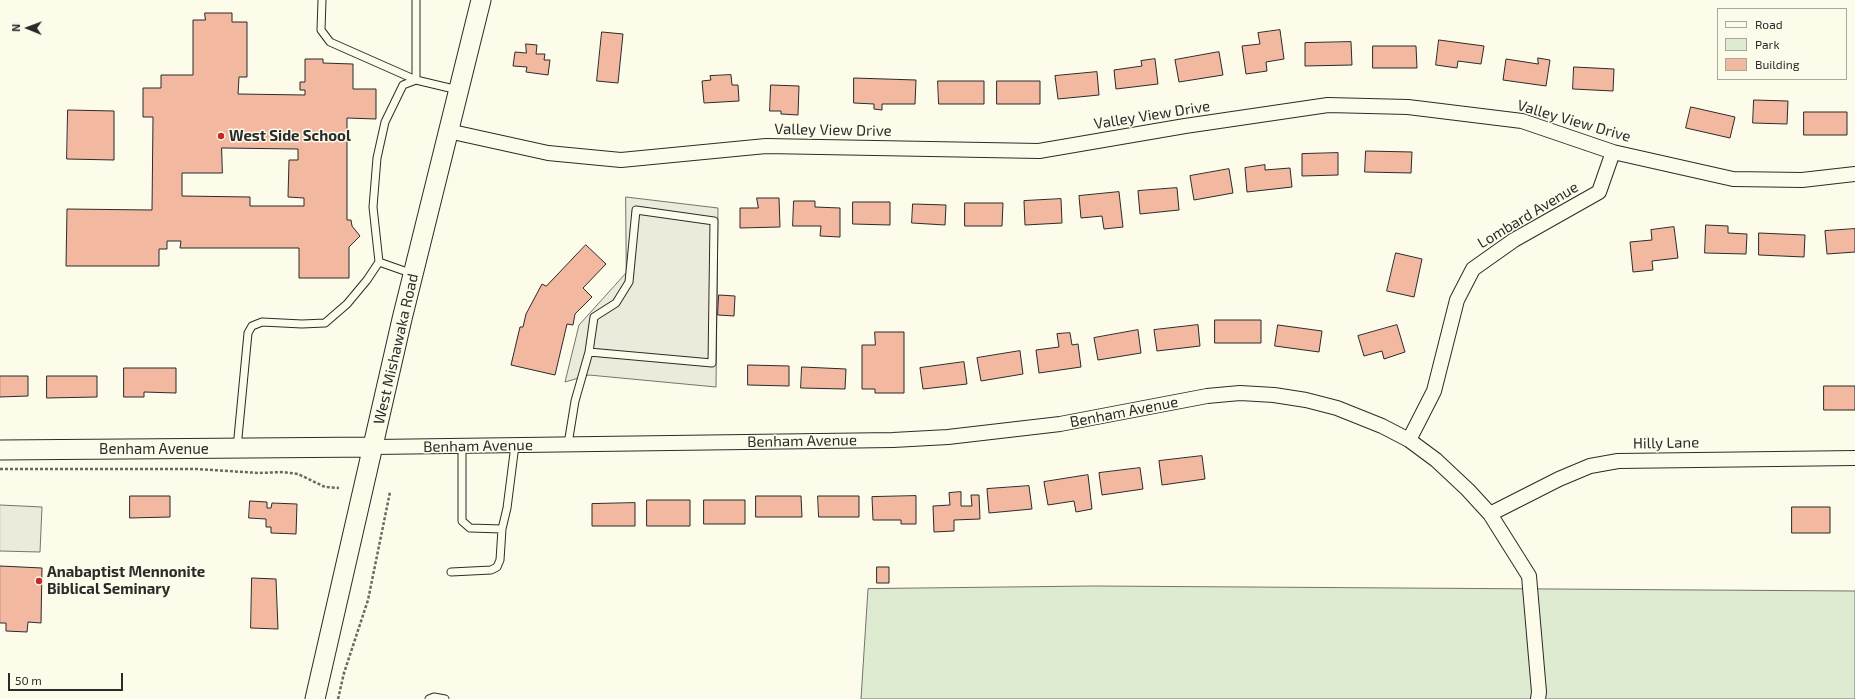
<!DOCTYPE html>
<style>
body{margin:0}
#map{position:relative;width:1855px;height:699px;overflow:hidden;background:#fdfbea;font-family:"Exo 2",sans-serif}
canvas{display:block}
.legend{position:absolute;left:1717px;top:8px;width:130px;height:72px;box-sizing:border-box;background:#fdfbea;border:1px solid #a9a89e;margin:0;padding:5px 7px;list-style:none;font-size:12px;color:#2b2b2b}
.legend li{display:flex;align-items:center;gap:8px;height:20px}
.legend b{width:20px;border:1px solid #a9a89e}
.north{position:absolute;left:8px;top:8px;width:40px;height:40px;-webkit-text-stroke:3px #fdfbea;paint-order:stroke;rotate:271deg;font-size:11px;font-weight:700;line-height:16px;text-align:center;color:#2b2b2b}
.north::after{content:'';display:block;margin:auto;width:14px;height:18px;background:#2b2b2b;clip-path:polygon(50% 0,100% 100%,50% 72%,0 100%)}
.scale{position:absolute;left:8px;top:673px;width:115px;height:18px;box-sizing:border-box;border:2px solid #2b2b2b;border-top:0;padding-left:5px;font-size:12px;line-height:14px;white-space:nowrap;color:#2b2b2b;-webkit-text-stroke:3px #fdfbea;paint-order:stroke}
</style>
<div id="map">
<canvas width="1855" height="699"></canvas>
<ul class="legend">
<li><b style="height:5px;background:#fdfbea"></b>Road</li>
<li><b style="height:11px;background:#deebd1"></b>Park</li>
<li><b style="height:11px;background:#f2b8a0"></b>Building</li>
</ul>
<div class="north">N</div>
<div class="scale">50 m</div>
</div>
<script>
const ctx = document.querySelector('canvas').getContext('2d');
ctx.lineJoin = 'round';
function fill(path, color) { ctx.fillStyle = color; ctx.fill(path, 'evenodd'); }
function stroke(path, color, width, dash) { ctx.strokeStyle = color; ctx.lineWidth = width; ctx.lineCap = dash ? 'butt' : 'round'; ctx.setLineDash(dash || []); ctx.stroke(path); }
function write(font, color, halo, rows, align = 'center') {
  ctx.font = font + ' "Exo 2",sans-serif'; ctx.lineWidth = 3; ctx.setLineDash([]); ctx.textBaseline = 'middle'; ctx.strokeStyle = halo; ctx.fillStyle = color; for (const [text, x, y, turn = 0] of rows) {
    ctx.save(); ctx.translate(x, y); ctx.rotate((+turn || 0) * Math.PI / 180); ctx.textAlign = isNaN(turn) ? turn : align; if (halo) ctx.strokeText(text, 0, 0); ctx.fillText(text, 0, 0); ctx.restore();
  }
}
const green = new Path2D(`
 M1094 586 1855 591V699H861L868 589Z`);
fill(green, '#deebd1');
stroke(green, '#74746e', 1);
const parking = new Path2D(`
 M626 197 718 208 716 387 589 375 565 382 579 325 626 273Z
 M0 505 42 507 40 552 0 551Z`);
fill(parking, '#eceadb');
stroke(parking, '#74746e', 1);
const building = new Path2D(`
 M205 13H232V22H247V77H239L238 94 305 95V90H300V82H305V59H323V63L353 64V89H376V119L347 118V220H351L352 226 360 236 349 247V278H299V248H180L181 241H167V249H159V266H66L67 209 152 210 153 117H143V88H161V75H193V20H205ZM222 148 298 149V160H289L288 197 304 198V206H250V197L182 196V173H222Z
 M1280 30 1284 59 1266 62 1267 71 1246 74 1242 46 1260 44 1258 33Z
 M602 32 623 34 618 83 597 81Z
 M1439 40 1484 46 1481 64 1458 61 1457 68 1436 65Z
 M1351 42 1352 65 1305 66V43Z
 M526 44 537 45 536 54H545L544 60H550L548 75 526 72 527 67 513 66 515 52 526 53Z
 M1373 46H1416L1417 68H1373Z
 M1219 52 1223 75 1179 82 1175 60Z
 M1538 58 1550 60 1546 86 1503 80 1506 59 1538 64Z
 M1155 59 1158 84 1116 89 1114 70 1142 66 1141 61Z
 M1574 67 1614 69 1613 91 1573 89Z
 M1097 72 1099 95 1058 99 1055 76Z
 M731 75 732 85H738L739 101 704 103 702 81 711 80 710 76Z
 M854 78 916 80 915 104H882V110L874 109V104L854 103Z
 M938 81H984V104H939Z
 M997 81H1040V104H997Z
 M771 85 799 86 798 115 781 114V111H770Z
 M1754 100 1788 101 1787 124 1753 123Z
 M1691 107 1735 117 1730 138 1686 128Z
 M68 110 114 111V160L67 159Z
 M1804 112H1847V135H1804Z
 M1366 151 1412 152 1411 173 1365 172Z
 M1338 153V175L1302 176V154Z
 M1265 165V170L1290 168 1292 187 1247 192 1245 168Z
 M1229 169 1233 193 1194 200 1190 176Z
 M1177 188 1179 210 1140 214 1138 191Z
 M1119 192 1123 227 1104 229 1102 216 1081 218 1079 196Z
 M757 198H779L780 227 740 228V208H758Z
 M1061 199 1062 223 1025 225 1024 201Z
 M794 201H815V207L840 208V237L820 236 821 226H793Z
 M853 202H890V225L853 224Z
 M965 203H1003L1002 226H965Z
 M913 204 946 205 945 225 912 223Z
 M1706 225 1728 226V233L1747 234 1746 254 1705 253Z
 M1674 227 1678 258 1652 261 1653 270 1633 272 1630 242 1652 240 1651 230Z
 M1855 229V252L1827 254 1825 231Z
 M1759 233 1805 235 1804 257 1759 255Z
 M586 245 606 264 583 288 592 297 575 314 573 325 567 324 555 375 511 365 520 327H523L526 314 542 284 546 286Z
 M1396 253 1422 259 1414 297 1387 291Z
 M719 295 735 296 734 316 718 315Z
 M1215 320H1261V343H1215Z
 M1198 325 1200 346 1157 351 1154 330Z
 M1278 325 1322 331 1319 352 1275 346Z
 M1397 325 1405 352 1384 359 1382 351 1364 356 1358 336Z
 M1138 330 1141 353 1098 360 1094 338Z
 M875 332H904V393H875V389H862V345H875Z
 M1070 333 1072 345 1078 344 1081 367 1039 373 1036 350 1059 347 1057 334Z
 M1020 351 1023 374 981 381 977 358Z
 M964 362 967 384 923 389 920 368Z
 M748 365 789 366V386L748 385Z
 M802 367 846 369 845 389 801 388Z
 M124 368H176V393L144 392V397H124Z
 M0 376H28V396L0 397Z
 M47 376H97V397L47 398Z
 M1824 386H1855V410H1824Z
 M1202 456 1205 479 1162 485 1159 461Z
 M1140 468 1143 489 1102 495 1099 473Z
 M1088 475 1092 509 1076 512 1074 501 1048 505 1044 482Z
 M1029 486 1032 509 989 513 987 489Z
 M961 492V506H972L971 495H979L980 519 954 520V531L934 532 933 506 950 505 949 493Z
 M130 496H170V517L130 518Z
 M756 496H801L802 517H756Z
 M818 496H859V517H819Z
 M916 496V524H901V520H873L872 497Z
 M647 500H690V526H647Z
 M704 500H745V524H704Z
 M250 501 267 502V508H271L272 503 297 504 296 534 271 533V527H266V519L249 518Z
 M635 503V526H592V504Z
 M1792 507H1830V533H1792Z
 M0 566 42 568 41 623 28 622 27 632 6 631V623H0Z
 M877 567H889V583H877Z
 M252 578 276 579 278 629 251 628Z`);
fill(building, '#f2b8a0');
stroke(building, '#2b2b2b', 1);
const lane = new Path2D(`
 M322 0 321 30 330 42 416 80V0
 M413 274 379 262 373 207 377 158 385 122 403 85 416 80 458 90
 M568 444 575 401 589 352 594 317 616 303 629 282 636 210 714 221 712 363 589 352
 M462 446V521L470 528 502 529 507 508 515 445
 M237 448 248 333 252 326 262 322 302 324 325 323 347 304 367 280 379 262
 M451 572 491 570 497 567 500 560 502 529
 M429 699 434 697 445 699`);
const street = new Path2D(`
 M448 131 548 153 621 160 766 146 1039 151 1185 126 1328 105 1408 107 1522 121 1613 152 1733 179 1802 180 1855 174
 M1409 440 1434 391 1457 300 1473 269 1514 240 1599 192 1613 152
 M374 447 893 440 948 437 1060 424 1207 396 1240 393 1274 395 1306 400 1337 408 1382 426 1409 440 1436 460 1468 490 1490 514 1529 576 1539 692 1538 699
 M1490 514 1559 479 1590 466 1618 461 1855 458`);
const secondary = new Path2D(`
 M0 450 374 447
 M315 699 402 319 481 0`);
stroke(lane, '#2b2b2b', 9);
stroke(street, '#2b2b2b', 16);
stroke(secondary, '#2b2b2b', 21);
stroke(new Path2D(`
 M0 469H197L259 473 283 472 298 474 325 487 339 488
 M338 699 344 673 368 600 390 492`), '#6a6964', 2.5, [3, 2]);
stroke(lane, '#fdfbea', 7);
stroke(street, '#fdfbea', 14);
stroke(secondary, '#fdfbea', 19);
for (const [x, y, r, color] of [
 [221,136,4,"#c62828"],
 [39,581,4,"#c62828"]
]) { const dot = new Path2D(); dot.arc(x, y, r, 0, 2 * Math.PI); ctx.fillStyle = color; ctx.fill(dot); stroke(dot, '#fdfbea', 1.5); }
write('15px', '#2b2b2b', '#fdfbea', [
 ["Valley View Drive",1152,115,-9],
 ["Valley View Drive",1574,121,16],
 ["Valley View Drive",833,130,1],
 ["Lombard Avenue",1528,215,-31],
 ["West Mishawaka Road",396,349,-77],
 ["Benham Avenue",1124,412,-11],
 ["Benham Avenue",802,441,-1],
 ["Hilly Lane",1666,443,-1],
 ["Benham Avenue",478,446,-1],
 ["Benham Avenue",154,449]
]);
write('bold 15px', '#2b2b2b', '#fdfbea', [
 ["West Side School",229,136],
 ["Anabaptist Mennonite",47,572],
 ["Biblical Seminary",47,589]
], 'left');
</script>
